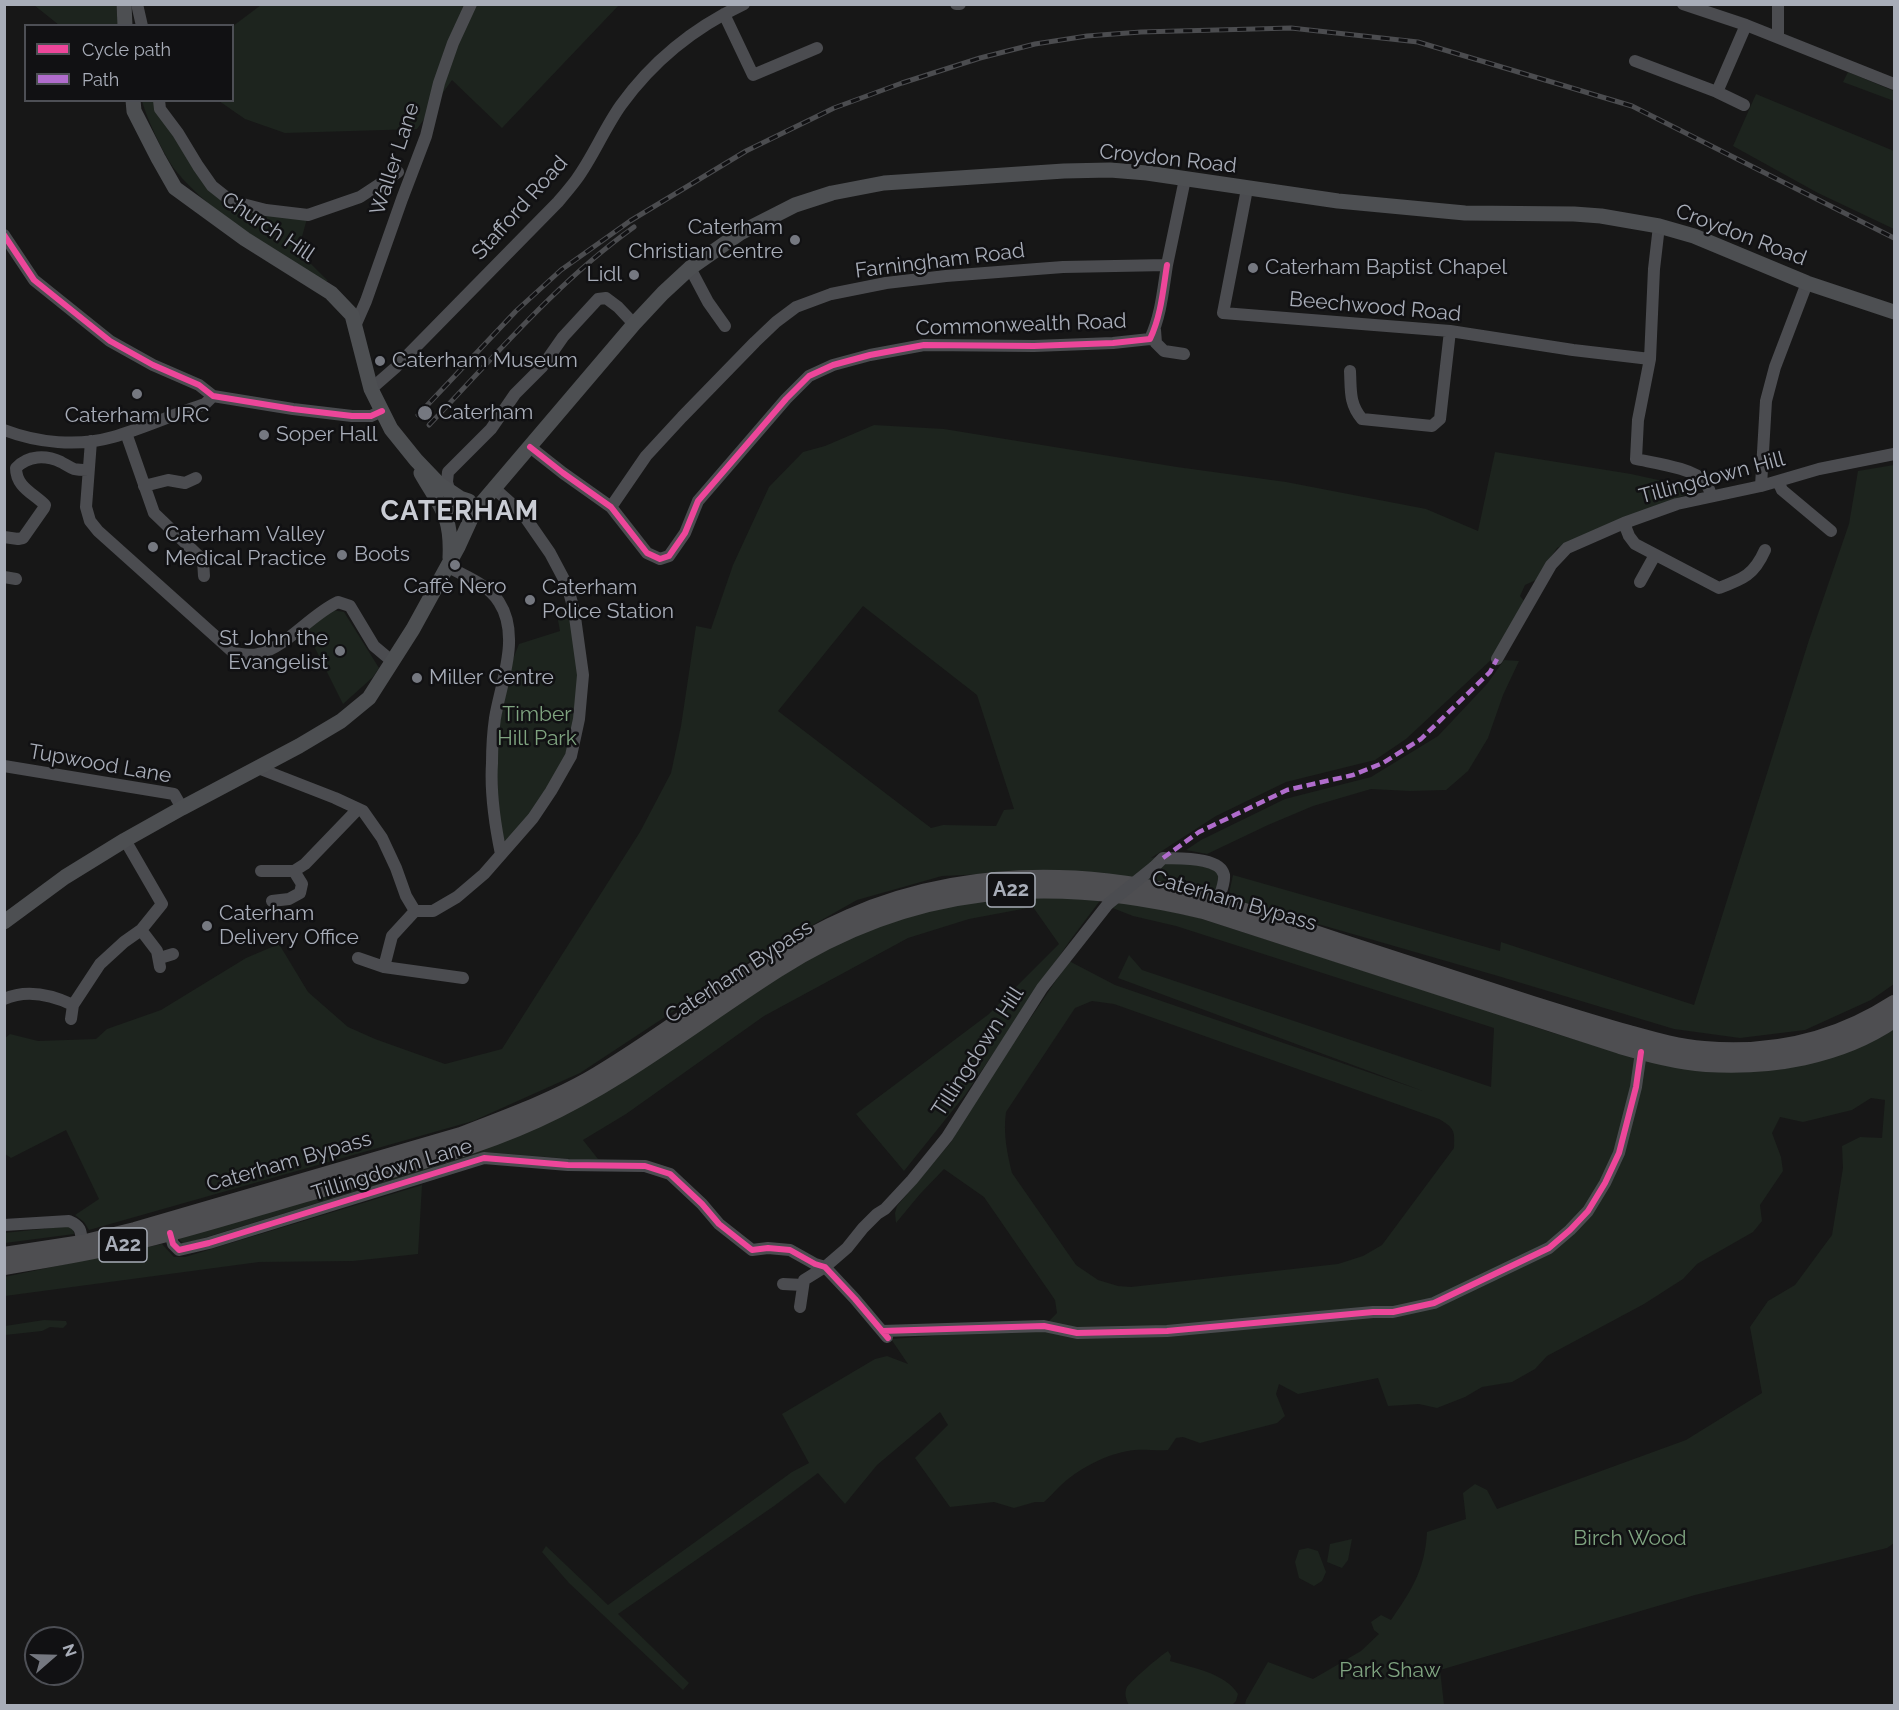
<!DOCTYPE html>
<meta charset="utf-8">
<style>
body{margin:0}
#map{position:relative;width:1899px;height:1710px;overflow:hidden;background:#171717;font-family:Raleway,sans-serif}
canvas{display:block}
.frame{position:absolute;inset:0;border:6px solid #a8adb8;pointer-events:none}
.legend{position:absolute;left:24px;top:24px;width:210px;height:78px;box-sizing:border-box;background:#111113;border:2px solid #4d4f55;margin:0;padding:8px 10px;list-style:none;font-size:18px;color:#a8adb8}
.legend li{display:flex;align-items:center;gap:12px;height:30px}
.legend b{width:30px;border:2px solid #4d4f55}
.north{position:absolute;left:24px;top:1626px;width:60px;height:60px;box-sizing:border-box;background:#111113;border:2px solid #4d4f55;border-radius:50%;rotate:70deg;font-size:16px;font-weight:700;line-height:24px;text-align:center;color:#a8adb8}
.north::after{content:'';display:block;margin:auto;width:21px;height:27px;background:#757880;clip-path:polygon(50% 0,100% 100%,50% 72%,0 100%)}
</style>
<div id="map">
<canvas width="1899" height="1710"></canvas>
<div class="frame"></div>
<ul class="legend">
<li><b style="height:8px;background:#ed469a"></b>Cycle path</li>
<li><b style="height:8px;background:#b06ccc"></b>Path</li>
</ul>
<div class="north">N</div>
</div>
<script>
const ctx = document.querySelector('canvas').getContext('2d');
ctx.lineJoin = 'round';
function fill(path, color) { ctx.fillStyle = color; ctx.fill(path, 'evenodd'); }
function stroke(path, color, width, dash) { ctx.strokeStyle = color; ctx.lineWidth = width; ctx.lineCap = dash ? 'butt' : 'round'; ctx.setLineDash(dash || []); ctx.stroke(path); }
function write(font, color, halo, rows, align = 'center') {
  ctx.font = font + ' Raleway,sans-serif'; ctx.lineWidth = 5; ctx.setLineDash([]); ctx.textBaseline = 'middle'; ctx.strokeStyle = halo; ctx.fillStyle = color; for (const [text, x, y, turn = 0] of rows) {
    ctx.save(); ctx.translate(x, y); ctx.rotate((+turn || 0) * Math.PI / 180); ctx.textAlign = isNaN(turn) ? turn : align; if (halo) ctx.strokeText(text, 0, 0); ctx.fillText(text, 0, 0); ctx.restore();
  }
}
fill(new Path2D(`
 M34 5H116L118 25H59Z
 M261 5H619L502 128 452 80 417 129 285 133 245 119 219 101 232 100 233 26Z
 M1848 72 1894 91V101L1843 82Z
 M1756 94 1894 151V229L1818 193 1733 146Z
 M142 101H159L178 133 231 201 308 215 298 251 328 281H320C272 249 212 215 176 171 164 156 147 119 142 101Z
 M874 425 944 429 1177 467 1286 482 1426 509 1478 531 1495 452 1631 474 1699 489 1557 548 1536 580 1525 585 1520 596 1524 601 1492 659 1406 739 1375 760 1286 782 1216 816 1151 858 1166 855 1218 871 1223 878 1216 893 1155 880 1028 872 942 876 857 900 756 957 580 1073 473 1121 89 1230 84 1222 75 1215 99 1199 66 1130 11 1158 5 1154 4 1039 10 1034 38 1041 96 1039 107 1029 161 1010 246 958 279 944 308 992 348 1027 375 1039 445 1064 502 1049 640 832 671 773 681 726 696 626 711 629 733 565 769 487 803 452 825 446ZM863 606 977 695 1014 809 1004 810 996 826 943 825 931 828 778 711Z
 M1894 465V984L1871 1000 1805 1030 1740 1038 1674 1029 1498 976 1228 898 1233 875 1500 951 1501 942 1694 1005 1809 640 1849 524 1858 471Z
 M332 610 344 612 379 668 373 677 343 704 305 628Z
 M574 610 583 675 571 756 501 854 497 773V735L513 659 519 644 560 631 557 615Z
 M1504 660 1519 661 1503 695 1488 738 1468 771 1446 790 1410 791 1371 789 1313 806 1268 825 1207 854 1186 850 1201 840 1285 799 1371 777 1438 736 1487 684Z
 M1009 895 1102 898 1069 942 965 1095 904 1171 856 1114 989 1014 1059 944 1033 907 969 919 908 938 764 1016 626 1114 583 1140 598 1159H570L484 1152 184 1244 176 1237 440 1162 749 996 822 951 885 923 941 907Z
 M1124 901 1199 918 1495 1013 1547 1031 1626 1055 1705 1071 1784 1069 1836 1056 1894 1028V1543L1887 1548 1695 1595 1440 1670 1444 1705H1245L1246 1700 1268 1662 1313 1679 1361 1651 1379 1634 1374 1630 1371 1622 1381 1615 1391 1620C1412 1590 1425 1569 1427 1532L1466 1519 1463 1493 1475 1484 1487 1490 1497 1509 1686 1440 1762 1393 1750 1327 1768 1301 1795 1285 1832 1235 1843 1168 1842 1146 1860 1137 1882 1138 1885 1100 1871 1098 1852 1110 1803 1122 1780 1117 1772 1133 1781 1157 1783 1171 1760 1205 1762 1221 1753 1232 1697 1264 1683 1279 1644 1304 1547 1356 1535 1369 1512 1382 1482 1387 1465 1397 1437 1408 1419 1404 1388 1406 1378 1378 1298 1394 1279 1384 1276 1394 1285 1416 1277 1423 1200 1443 1183 1437 1176 1438 1168 1450C1156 1451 1146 1449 1135 1450 1112 1452 1086 1465 1068 1479 1059 1486 1052 1495 1044 1502H1035L1014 1508 994 1502 950 1507 915 1458 948 1425 940 1412 877 1465 845 1504 818 1473 774 1506 618 1614 689 1683 683 1690 569 1583 542 1552 546 1546 608 1605 792 1472 809 1463 782 1414 875 1359 887 1356 908 1364 891 1339 1042 1328 1057 1313 1055 1300 984 1197 944 1169 920 1194 896 1223 895 1213 897 1206 951 1142 970 1108 1069 961 1115 985 1423 1091 1118 978 1129 955 1142 970 1491 1087 1494 1028 1176 926 1133 916 1110 907ZM1092 1001 1114 1004 1439 1119C1454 1128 1455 1130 1454 1148L1382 1245 1363 1256 1338 1264 1131 1287 1118 1286 1098 1280 1076 1265 1012 1173C1007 1153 1003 1133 1006 1112L1075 1008Z
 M422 1185 418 1254 353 1261 259 1262 5 1296 4 1277 162 1244 174 1257H185Z
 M70 1226 73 1229 74 1234 5 1243 4 1233Z
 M44 1320 66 1321 67 1324 63 1328 50 1327 42 1331 5 1335V1326Z
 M1352 1539 1348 1560 1342 1568 1327 1562 1330 1544Z
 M1308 1548 1318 1551 1326 1572 1322 1581 1314 1586 1299 1578 1295 1562 1299 1550Z
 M1168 1651 1171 1656 1170 1661C1193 1668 1225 1673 1238 1694L1236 1701 1231 1706 1129 1705C1126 1700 1124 1693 1127 1687 1131 1681 1161 1655 1168 1651Z`), '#1d241e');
stroke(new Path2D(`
 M137 4 142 26
 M956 4H960
 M1683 4 1746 25 1894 84
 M1778 4V37
 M724 14 753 75 817 48
 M1635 61 1717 92
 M159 100 160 109 178 133 198 166 212 186 231 201 266 210 308 215 360 197 398 172
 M1744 105 1717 92 1746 25
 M1247 189 1223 313 1450 331 1573 350 1650 359
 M1659 226 1654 269 1650 359 1638 420 1636 459C1654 463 1694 468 1705 482 1708 486 1710 491 1711 496
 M4 235 34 280 110 341 153 365 199 385 213 396 293 409 352 416H371L382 411
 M690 268 708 302 725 326
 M355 326 366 301 402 199 426 136 439 83 453 43 471 4
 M1155 330 1156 343 1164 351 1184 354
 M1350 371C1351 390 1349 404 1362 419L1432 426 1440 419 1450 331
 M371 389 395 368 558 202C564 195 570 188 576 180 593 157 604 129 621 105 652 62 695 27 744 4
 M4 430C38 443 78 447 113 437 144 428 174 414 205 404L213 396
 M126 433 154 513 203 560 204 576
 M91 441 86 507 90 521 98 531 234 653C242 654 250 656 258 654 287 647 310 615 338 602L350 606 374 646 393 662
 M530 447 563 473 611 507 647 553 660 559 669 556 685 533 698 501 786 399 809 376 833 365 870 355 924 345 1034 346 1113 343 1150 339C1161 316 1163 290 1167 265
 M1778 481 1782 490 1831 531
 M144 486 168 480 185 483 196 478
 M1761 486 1766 401 1775 367 1807 283
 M450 493 447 482 448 472 491 429 515 394 542 367 563 337 598 299 606 298 618 307 634 324
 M611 507 646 456 682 417 755 342 776 322 796 307 831 294 886 283 946 276 1063 267 1167 265 1185 179
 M1624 523 1629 536 1635 544 1719 588C1743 579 1754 575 1765 550
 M4 537 18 539 23 538 44 508 45 505C33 493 16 487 16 468 28 455 46 455 61 462 65 464 69 467 74 469 78 470 84 470 88 470
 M447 566C464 576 488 584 499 602 521 636 501 682 495 718 493 732 492 748 492 763 490 794 495 825 501 854
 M4 577 16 579
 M1640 582 1655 555
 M1497 659 1551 565 1567 548 1624 523 1677 504 1761 486 1819 469 1894 454
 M4 766 174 794 182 808
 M258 768 335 798 363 811 382 838 396 868 406 896 415 911H433L457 897 484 874 533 818 551 791 571 756 579 719 583 675 574 610 567 585 550 553 523 514 495 489
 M1154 867 1163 858C1177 859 1220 856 1224 875 1225 884 1220 894 1217 903
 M261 871H294L305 864 358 809
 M272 901 289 899 300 893 302 884 294 871
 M141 930 157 951 160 967
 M160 958 173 954
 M358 958 384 967 463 978
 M384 967 392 936 415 911
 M4 999C27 989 52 995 73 1005
 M71 1019 73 1005 100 964 124 942 141 930 162 904 125 840
 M4 1225 69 1221C81 1226 81 1231 82 1243
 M170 1233 173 1244 179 1250 209 1243 484 1158 568 1165 645 1166 670 1174 702 1204 719 1224 752 1250 768 1248 790 1250 815 1264 825 1267 855 1299 887 1337
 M783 1284 803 1285
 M800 1307 804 1280 825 1267 847 1248 863 1228 877 1214 885 1209 912 1180 947 1137 1042 988 1108 904
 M882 1331 1044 1326 1077 1333 1167 1331 1373 1312H1393L1434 1303 1549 1248 1570 1230 1588 1211 1605 1183 1619 1153 1636 1087 1641 1052`), '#4b4c50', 12);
stroke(new Path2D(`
 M124 4 125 26
 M133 100 134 111 158 158 175 188 245 239 331 293 352 315 371 389 391 429 416 460 439 484 460 498
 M421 473C441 508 452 515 450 558
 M474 512 634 324 663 293 690 268 740 233 795 205 832 193 884 183 1064 171 1110 170 1147 173 1338 201 1465 213 1574 214 1601 216 1659 226 1694 236 1807 283 1894 312
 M4 922 65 877 125 840 182 808 299 746 341 721 369 698 413 629 458 547 474 512 469 501 460 498 450 501 445 513`), '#4d4f52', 15);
stroke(new Path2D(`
 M4 1255 82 1243 135 1230 461 1135C504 1118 547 1103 588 1080 675 1030 757 957 849 917 914 888 988 876 1059 878 1155 880 1245 910 1336 940 1401 961 1467 982 1533 1004 1565 1014 1597 1024 1629 1033 1654 1040 1678 1047 1704 1049 1772 1055 1837 1040 1894 1003
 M4 1267C47 1260 89 1253 131 1243 196 1228 259 1207 323 1189 395 1169 469 1151 537 1120 624 1080 697 1021 777 970 912 883 1051 874 1203 911L1620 1046C1648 1054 1677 1062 1706 1064 1770 1068 1840 1057 1894 1020`), '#4e4e51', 16);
const rail = new Path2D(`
 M418 415 516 311 561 270 630 221 746 151 834 108 902 83 980 58 1035 44 1087 36 1141 32 1291 28 1418 42 1632 106 1894 238
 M429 425C494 357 557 282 634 227`);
stroke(rail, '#4b4c4f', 5);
stroke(rail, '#111113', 3, [9]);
stroke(new Path2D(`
 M1108 904 1154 867`), '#4b4c50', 12);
stroke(new Path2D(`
 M1163 858 1199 832 1287 790 1353 775 1383 763 1421 739 1490 672 1497 659`), '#b06ccc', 4.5, [9, 4.5]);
stroke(new Path2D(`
 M4 235 34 280 110 341 153 365 199 385 213 396 293 409 352 416H371L382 411
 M530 447 563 473 611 507 647 553 660 559 669 556 685 533 698 501 786 399 809 376 833 365 870 355 924 345 1034 346 1113 343 1150 339C1161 316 1163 290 1167 265
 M170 1233 173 1244 179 1250 209 1243 484 1158 568 1165 645 1166 670 1174 702 1204 719 1224 752 1250 768 1248 790 1250 815 1264 825 1267 855 1299 888 1338
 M882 1331 1044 1326 1077 1333 1167 1331 1373 1312H1393L1434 1303 1549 1248 1570 1230 1588 1211 1605 1183 1619 1153 1636 1087 1641 1052`), '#ed469a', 6);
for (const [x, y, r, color] of [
 [795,240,6,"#757880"],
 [1253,268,6,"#757880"],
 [634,275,6,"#757880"],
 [380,361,6,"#757880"],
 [137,394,6,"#757880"],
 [425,413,8,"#757880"],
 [264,435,6,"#757880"],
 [153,547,6,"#757880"],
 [342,555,6,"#757880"],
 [455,565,6,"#757880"],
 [530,600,6,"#757880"],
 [340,651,6,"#757880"],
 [417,678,6,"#757880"],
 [207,926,6,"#757880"]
]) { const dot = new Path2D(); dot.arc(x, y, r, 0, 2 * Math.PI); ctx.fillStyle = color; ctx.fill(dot); stroke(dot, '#111113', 2); }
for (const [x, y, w] of [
 [1011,890,48],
 [123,1245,48]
]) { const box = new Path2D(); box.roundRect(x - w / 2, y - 17, w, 34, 4.5); ctx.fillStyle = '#111113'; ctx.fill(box); stroke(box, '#a8adb8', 1.5); }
write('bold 20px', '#a8adb8', null, [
 ["A22",1011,890],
 ["A22",123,1245]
]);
write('21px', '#a8adb8', '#111113', [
 ["Waller Lane",395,159,-72],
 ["Croydon Road",1168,159,6],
 ["Stafford Road",520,208,-48],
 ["Church Hill",268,227,34],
 ["Croydon Road",1741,235,21],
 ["Farningham Road",940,261,-7],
 ["Beechwood Road",1375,307,5],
 ["Commonwealth Road",1021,325,-2],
 ["Tillingdown Hill",1712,478,-15],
 ["Tupwood Lane",100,764,10],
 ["Caterham Bypass",1234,901,16],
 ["Caterham Bypass",739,972,-33],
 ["Tillingdown Hill",978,1052,-57],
 ["Caterham Bypass",289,1162,-16],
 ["Tillingdown Lane",392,1170,-17]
]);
write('21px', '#a8adb8', '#111113', [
 ["Caterham",783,228,"right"],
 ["Christian Centre",783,252,"right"],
 ["Caterham Baptist Chapel",1265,268],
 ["Lidl",622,275,"right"],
 ["Caterham Museum",392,361],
 ["Caterham",438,413],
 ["Caterham URC",137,416,"center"],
 ["Soper Hall",276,435],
 ["Caterham Valley",165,535],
 ["Medical Practice",165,559],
 ["Boots",354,555],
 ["Caffè Nero",455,587,"center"],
 ["Caterham",542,588],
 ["Police Station",542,612],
 ["St John the",328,639,"right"],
 ["Evangelist",328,663,"right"],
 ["Miller Centre",429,678],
 ["Caterham",219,914],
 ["Delivery Office",219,938]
], 'left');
write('21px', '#7fa480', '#111113', [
 ["Timber",537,715],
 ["Hill Park",537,739],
 ["Birch Wood",1630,1539],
 ["Park Shaw",1390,1671]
]);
ctx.letterSpacing = '1.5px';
write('bold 27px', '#c9ccd4', '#111113', [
 ["CATERHAM",460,512]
]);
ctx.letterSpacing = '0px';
</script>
